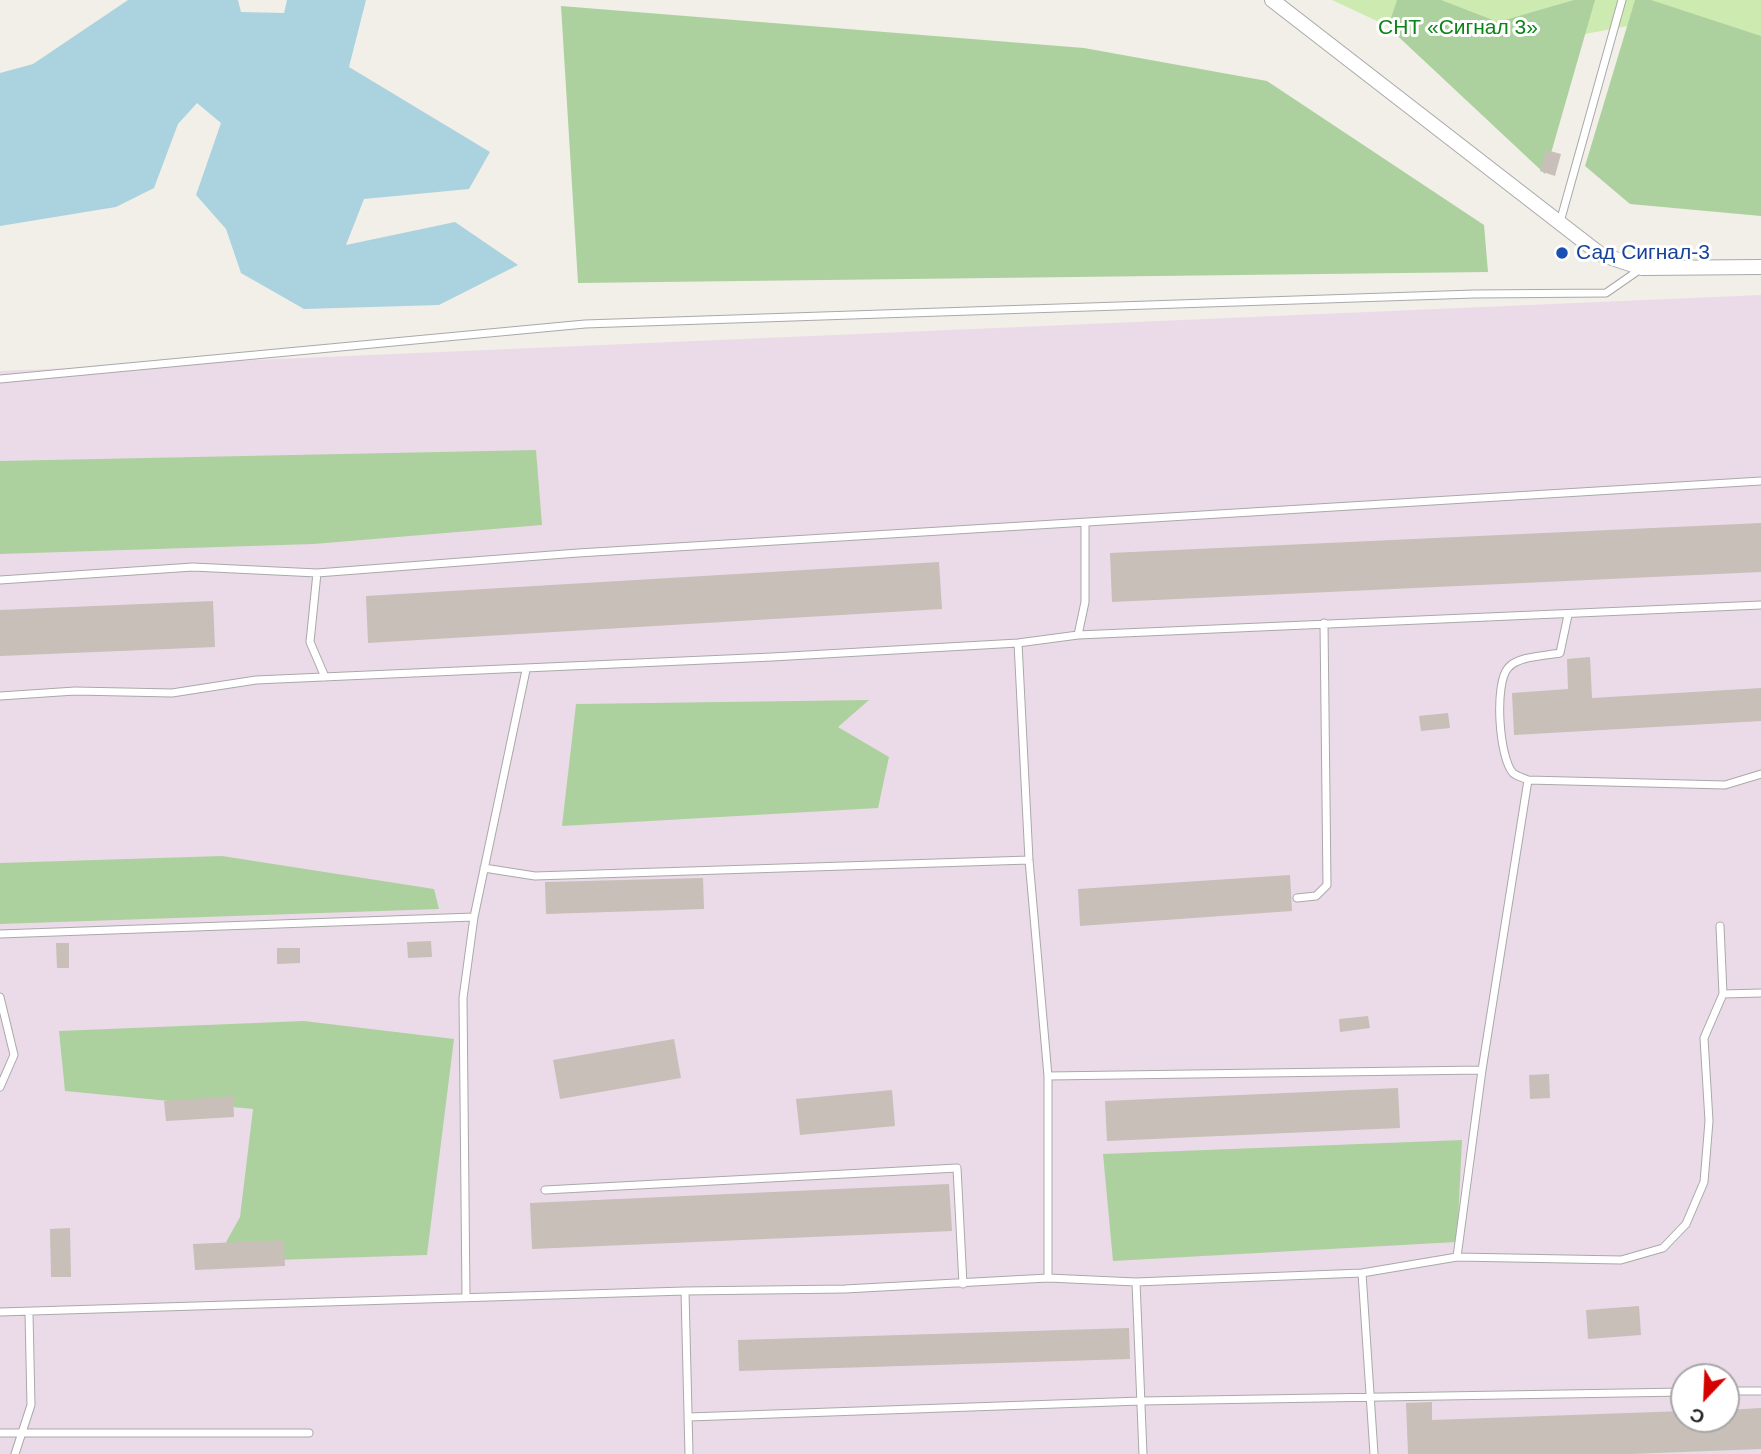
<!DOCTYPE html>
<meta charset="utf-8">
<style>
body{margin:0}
#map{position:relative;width:1761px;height:1454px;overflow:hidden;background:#f2efe9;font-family:Helvetica,sans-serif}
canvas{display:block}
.north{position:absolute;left:1670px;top:1363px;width:70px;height:70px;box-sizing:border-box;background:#fff;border:2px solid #a7a7a7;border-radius:50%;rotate:203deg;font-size:19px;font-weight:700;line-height:28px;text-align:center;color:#222}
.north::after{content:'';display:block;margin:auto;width:24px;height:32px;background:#d40000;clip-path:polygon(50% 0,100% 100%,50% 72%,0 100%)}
</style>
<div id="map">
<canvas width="1761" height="1454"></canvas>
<div class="north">С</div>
</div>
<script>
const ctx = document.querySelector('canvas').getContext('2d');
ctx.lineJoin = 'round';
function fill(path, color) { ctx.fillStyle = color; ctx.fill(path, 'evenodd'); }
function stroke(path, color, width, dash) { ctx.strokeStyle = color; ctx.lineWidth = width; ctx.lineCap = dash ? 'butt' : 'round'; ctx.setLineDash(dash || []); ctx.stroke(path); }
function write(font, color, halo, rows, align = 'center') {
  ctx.font = font + ' Helvetica,sans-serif'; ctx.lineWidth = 6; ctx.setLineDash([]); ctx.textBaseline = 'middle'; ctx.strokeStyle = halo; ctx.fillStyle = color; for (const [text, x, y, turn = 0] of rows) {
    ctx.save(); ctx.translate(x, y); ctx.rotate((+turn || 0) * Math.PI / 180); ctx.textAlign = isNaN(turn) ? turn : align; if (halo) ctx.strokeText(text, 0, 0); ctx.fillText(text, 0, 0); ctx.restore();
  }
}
fill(new Path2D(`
 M1761 295V1454H0V371ZM1684 1377H1726V1419H1684Z`), '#ebdbe8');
fill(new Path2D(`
 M1332 0H1761V50L1644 23 1456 58Z`), '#cdebb0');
fill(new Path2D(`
 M1397 0H1441L1498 22 1574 0H1595L1545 174 1388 27Z
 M1635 0H1651L1761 36V216L1630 204 1585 166Z
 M561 6 1084 48 1267 81 1484 225 1488 272 578 283Z
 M536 450 542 525 314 544 0 554V461Z
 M869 700 838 727 889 757 878 808 562 826 576 704Z
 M222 856 434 889 439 909 0 924V863Z
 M304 1021 454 1039 427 1255 215 1262 240 1217 253 1109 65 1091 59 1031Z
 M1462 1140 1457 1242 1113 1261 1103 1154Z`), '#add19e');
fill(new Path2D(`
 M128 0H238L241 12 284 13 287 0H366L349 67 490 152 469 189 364 199 346 245 455 222 518 265 439 305 304 309 241 273 226 229 196 195 221 123 197 103 178 124 154 188 116 207 0 226V73L33 64Z`), '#aad3df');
fill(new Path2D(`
 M1546 150 1561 154 1555 176 1540 171Z
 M1761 523V572L1112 602 1110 553Z
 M939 562 942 609 368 643 366 596Z
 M213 601 215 647 0 656V610Z
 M1590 657 1592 698 1761 688V721L1514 735 1512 693 1568 689 1567 659Z
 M1448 713 1450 728 1421 731 1419 716Z
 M1290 875 1292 911 1080 926 1078 889Z
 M703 878 704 909 546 914 545 882Z
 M431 941 432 957 408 958 407 942Z
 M56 943H69V968H57Z
 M277 948H300V963L277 964Z
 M1368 1016 1370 1028 1340 1032 1339 1019Z
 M674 1039 681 1078 560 1099 553 1060Z
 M1549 1074 1550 1098 1530 1099 1529 1075Z
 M1398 1088 1400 1128 1107 1141 1105 1101Z
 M892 1090 895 1126 800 1135 796 1099Z
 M233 1096 234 1117 166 1121 164 1101Z
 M949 1184 952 1231 532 1249 530 1203Z
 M70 1228 71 1277H51L50 1229Z
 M284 1240 285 1266 195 1270 193 1244Z
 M1639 1306 1641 1335 1588 1339 1586 1310Z
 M1129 1328 1130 1359 739 1371 738 1340Z
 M1432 1402V1420L1684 1411V1419H1726V1410L1761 1408V1449L1630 1454H1408L1406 1403Z`), '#c7bfb8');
const lane = new Path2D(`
 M1560 222 1622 0
 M0 379 585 324 1474 294 1606 293 1642 268
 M317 573 310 642 325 677
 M0 580 193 567 317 573 578 553 1761 481
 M1078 635 1085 602V523
 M1018 643 1029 860 1048 1076V1278
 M0 696 75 691 172 693 256 680 772 657 1018 643 1078 635 1761 605
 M1528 780C1524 778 1516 776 1513 773 1499 758 1494 684 1508 668 1518 656 1545 656 1560 653L1568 615
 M484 868 535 876 1029 860
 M1297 898 1316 896 1327 885 1324 623
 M0 934 474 917
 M1723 994 1761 993
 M0 997 14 1055 0 1087
 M1048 1076 1482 1070 1528 780 1725 785 1761 774
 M545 1190 957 1168 963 1284
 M1457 1257 1482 1070
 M1362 1273 1374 1454
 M1136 1282 1143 1454
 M685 1291 689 1454
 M466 1297 463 998 474 917 526 670
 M0 1312 685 1291 845 1289 1048 1278 1136 1282 1362 1273 1457 1257 1621 1260 1663 1248 1686 1224 1704 1182 1709 1121 1704 1038 1723 994 1720 926
 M1726 1391H1761
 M689 1417 1141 1401 1684 1392
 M0 1433H309
 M15 1454 31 1405 29 1313`);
const street = new Path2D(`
 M1272 0 1600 254 1642 268 1761 267`);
stroke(lane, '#a9a9a9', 9);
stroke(street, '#a9a9a9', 16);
stroke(lane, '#fff', 7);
stroke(street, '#fff', 14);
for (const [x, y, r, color] of [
 [1562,253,7,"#1a4fb4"]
]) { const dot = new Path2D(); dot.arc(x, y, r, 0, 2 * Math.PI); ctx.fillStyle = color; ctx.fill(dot); stroke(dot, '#fff', 2.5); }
write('21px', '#0c8416', '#fff', [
 ["СНТ «Сигнал 3»",1458,28]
]);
write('21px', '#164399', '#fff', [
 ["Сад Сигнал-3",1576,253]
], 'left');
</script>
